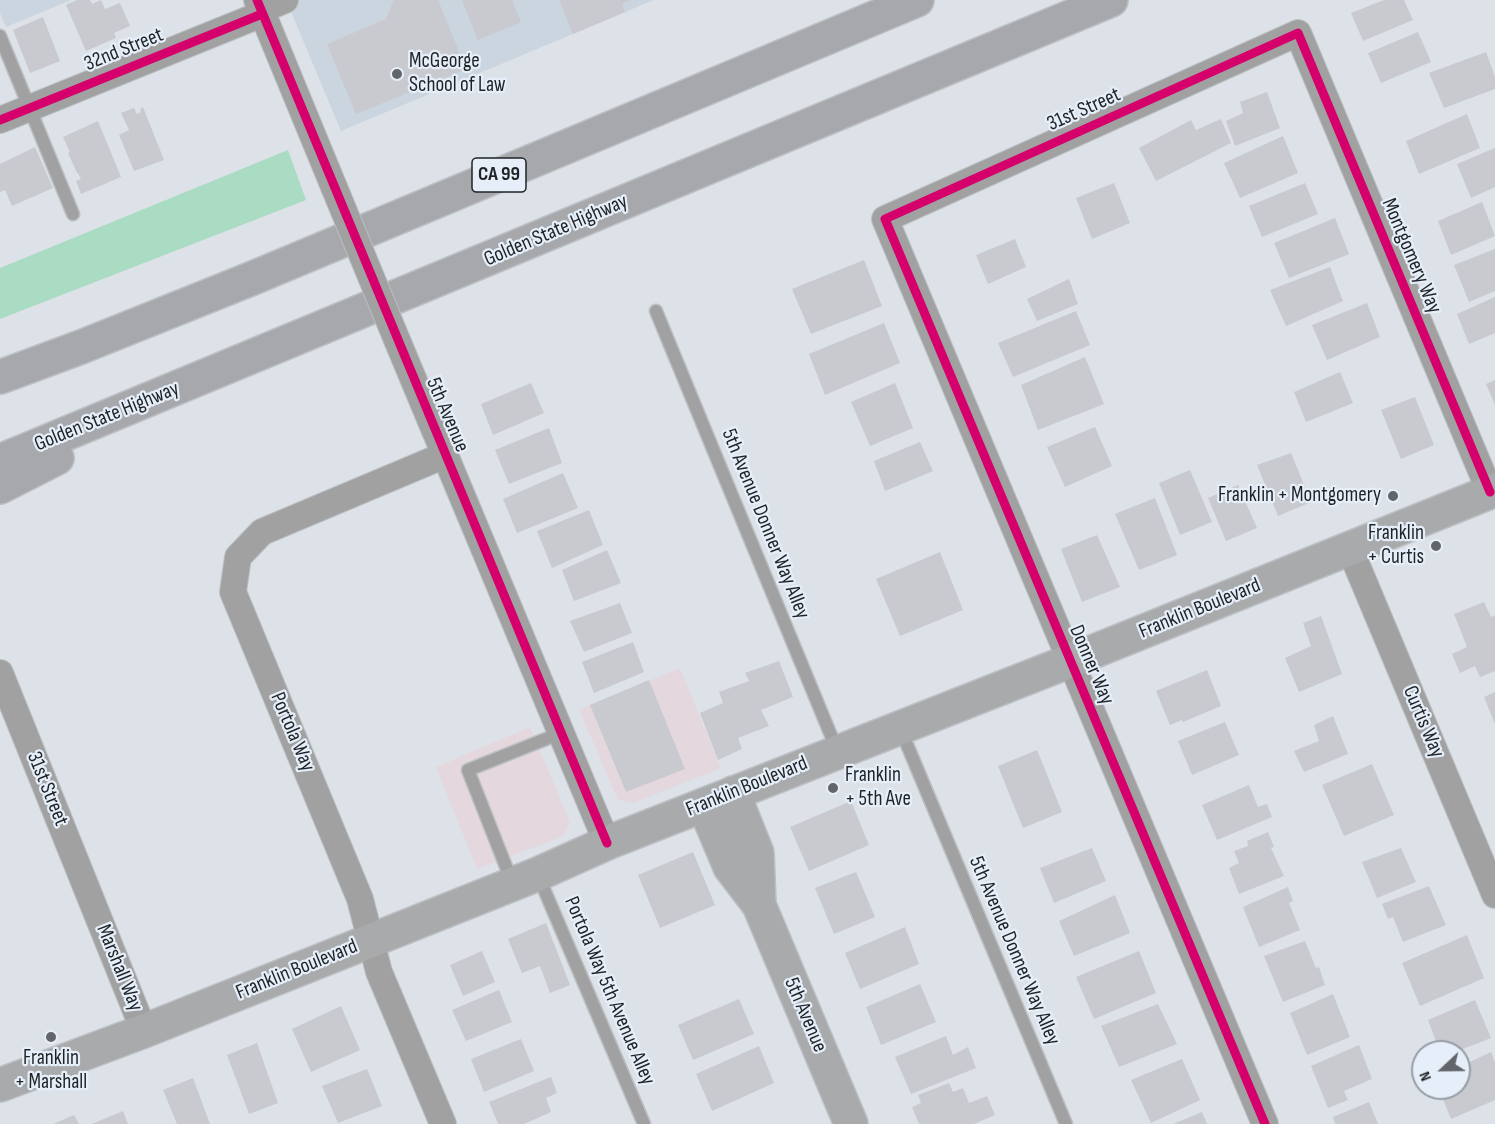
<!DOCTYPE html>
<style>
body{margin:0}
#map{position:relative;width:1495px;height:1124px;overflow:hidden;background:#dde2e8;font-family:"Sofia Sans Condensed",sans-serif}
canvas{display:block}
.north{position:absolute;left:1411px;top:1040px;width:60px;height:60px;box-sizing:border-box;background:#e6eff9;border:2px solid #969da5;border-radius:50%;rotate:248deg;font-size:16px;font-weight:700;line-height:24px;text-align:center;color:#1f2326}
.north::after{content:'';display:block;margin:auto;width:21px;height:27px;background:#62666a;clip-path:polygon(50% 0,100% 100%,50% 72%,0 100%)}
</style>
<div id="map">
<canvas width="1495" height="1124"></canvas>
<div class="north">N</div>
</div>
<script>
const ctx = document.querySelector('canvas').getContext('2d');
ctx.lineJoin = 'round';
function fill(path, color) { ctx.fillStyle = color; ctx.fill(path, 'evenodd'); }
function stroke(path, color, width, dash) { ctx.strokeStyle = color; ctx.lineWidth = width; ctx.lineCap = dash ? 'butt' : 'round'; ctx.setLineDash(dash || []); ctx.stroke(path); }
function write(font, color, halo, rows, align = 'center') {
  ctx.font = font + ' "Sofia Sans Condensed",sans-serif'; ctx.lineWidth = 4.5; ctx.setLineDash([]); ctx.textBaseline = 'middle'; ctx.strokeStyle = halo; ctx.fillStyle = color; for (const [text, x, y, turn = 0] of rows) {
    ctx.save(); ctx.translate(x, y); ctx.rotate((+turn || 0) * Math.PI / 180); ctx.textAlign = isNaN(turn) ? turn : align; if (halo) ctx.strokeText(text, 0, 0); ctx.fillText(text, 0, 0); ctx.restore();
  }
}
fill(new Path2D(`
 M680 668 721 768 633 803 618 800 579 710Z
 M530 727 570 822 564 836 477 869 436 767Z`), '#e4d8de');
fill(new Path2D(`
 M0 0H71L6 27 0 13Z
 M286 0H654L341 131Z`), '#cbd5df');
fill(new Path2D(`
 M288 150 306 200 0 319V268Z`), '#aadbc3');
fill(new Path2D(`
 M77 0H90L92 4 101 0 105 9 120 3 130 26 114 33 116 38 86 51 66 5Z
 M394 0H438L466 69 356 114 327 44 386 19Z
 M462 0H512L521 22 478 40Z
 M559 0H631L622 4 625 12 573 34Z
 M1384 0H1404L1413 20 1363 41 1351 13Z
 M43 17 60 61 30 73 13 30Z
 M1418 32 1431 62 1381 83 1368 53Z
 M1486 52 1495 77V89L1444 108 1429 73Z
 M1267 92 1280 128 1235 146 1226 121 1243 113 1240 102Z
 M143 107 164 160 134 171 119 135 129 130 121 113 134 108 137 114 141 112 140 109Z
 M1467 114 1480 148 1419 174 1406 141Z
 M1221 119 1231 143 1156 181 1139 148 1191 120 1196 130Z
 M98 121 121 177 81 194 76 181 81 179 78 173H77L68 153 70 152 63 137Z
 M1283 136 1298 173 1240 198 1224 163Z
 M35 147 53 188 12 206 5 190 0 192V164Z
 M1495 148V187L1471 198 1457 164Z
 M1114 183 1130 223 1092 239 1076 198Z
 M1305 183 1318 214 1262 237 1249 206Z
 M1482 202 1495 236 1451 255 1438 221Z
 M1335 218 1349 254 1289 278 1274 243Z
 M1015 239 1026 267 988 284 976 255Z
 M1495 249V291L1469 302 1454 265Z
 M864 260 882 306 811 334 792 289Z
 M1330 267 1343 301 1286 326 1270 290Z
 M1069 279 1078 304 1037 321 1027 299Z
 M1495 297V333L1469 344 1457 314Z
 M1367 303 1380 337 1327 360 1312 325Z
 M1076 311 1090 345 1013 377 998 343Z
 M884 323 900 363 825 395 809 354Z
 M1085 357 1104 404 1038 430 1021 385Z
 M1340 372 1353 403 1306 422 1294 392Z
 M1495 380V405L1486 384Z
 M531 383 544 413 493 435 481 404Z
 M895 383 913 428 870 446 851 402Z
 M1415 397 1434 445 1401 459 1381 410Z
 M1095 427 1112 466 1065 487 1047 447Z
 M549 428 562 463 509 484 495 450Z
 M920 442 933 471 885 491 874 461Z
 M1291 453 1311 502 1278 516 1257 465Z
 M1190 470 1212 522 1180 535 1159 483Z
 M563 473 578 508 517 533 503 499Z
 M1238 485 1257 528 1226 541 1208 498Z
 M1155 498 1177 555 1139 570 1115 514Z
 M589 510 603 545 552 568 537 531Z
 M1097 535 1120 587 1082 602 1061 549Z
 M607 550 621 583 574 601 562 570Z
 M940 552 963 610 900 636 876 579Z
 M1484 602 1491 617 1495 615V671L1480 677 1475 666 1460 673 1452 654 1467 647 1454 614Z
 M620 603 632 633 584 652 570 621Z
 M1321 616 1342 674 1299 692 1285 658 1311 646 1303 623Z
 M633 642 644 672 594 693 582 662Z
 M779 661 793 697 761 710 769 726 738 738 742 749 718 760 700 713 723 703 719 692 749 681 745 673Z
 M1207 670 1221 706 1183 722 1182 720 1170 725 1156 691Z
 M649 680 685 769 626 792 590 705Z
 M1495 692V724L1484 697Z
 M1333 716 1348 754 1304 772 1294 751 1319 741 1314 725Z
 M1225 722 1239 755 1192 775 1178 741Z
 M1037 750 1062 812 1023 828 998 766Z
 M1372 764 1394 815 1344 836 1322 785Z
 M1249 785 1258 807 1267 804 1272 817 1217 840 1202 805Z
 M851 801 869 845 809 871 790 827Z
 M1268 832 1274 847 1271 848 1284 876 1239 894 1229 868 1239 863 1234 851 1248 846 1247 841Z
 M1092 848 1106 881 1054 903 1040 868Z
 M1401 848 1416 882 1377 898 1362 862Z
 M693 852 715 905 660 928 638 875Z
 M856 872 875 917 834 934 815 888Z
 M1429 886 1446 925 1403 942 1393 917 1388 919 1382 904Z
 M1288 887 1293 901 1289 903 1300 930 1259 947 1243 907Z
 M1115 895 1130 933 1074 956 1059 921Z
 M546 923 570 985 550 993 540 966 522 973 508 939Z
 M905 927 919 964 860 989 845 953Z
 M1467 935 1484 978 1420 1006 1402 963Z
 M1305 941 1316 968 1319 967 1325 985 1283 1002 1264 956Z
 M482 951 495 982 463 996 450 965Z
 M1139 951 1156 993 1094 1019 1076 977Z
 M920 984 936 1022 881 1045 866 1007Z
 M499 990 512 1022 466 1041 452 1010Z
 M1333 994 1350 1037 1307 1055 1290 1013Z
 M739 999 754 1034 693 1060 678 1025Z
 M1475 1000 1491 1038 1455 1052H1440L1428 1020Z
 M1158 1004 1177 1044 1119 1067 1101 1026Z
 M341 1006 360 1050 311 1072 292 1029Z
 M946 1036 953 1055 968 1047 976 1068 911 1094 895 1057Z
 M521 1039 534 1071 484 1092 471 1059Z
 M257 1043 278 1103 249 1114 227 1055Z
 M1359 1045 1372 1079 1344 1091 1348 1100 1328 1108 1311 1066Z
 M759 1046 774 1083 712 1111 696 1074Z
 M1491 1052 1495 1062V1100L1451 1119 1441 1094 1449 1090 1448 1088H1459V1067Z
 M1182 1059 1200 1100 1151 1123 1131 1080Z
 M367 1069 382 1106 338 1123 322 1086Z
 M551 1077 557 1093 546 1098 551 1112 524 1124H498L489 1102Z
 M193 1078 210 1124H177L163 1090Z
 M949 1083 953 1092 963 1088 969 1103 987 1096 995 1115 974 1124H919L912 1107 921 1103 918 1095Z
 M1369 1102 1378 1124H1335L1333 1117Z
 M123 1111 128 1124H92Z
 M1202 1112 1207 1124H1173Z
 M74 1115 79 1124H53Z`), '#c8cacf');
const lane = new Path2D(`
 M0 36 73 214
 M656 311 837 750
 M900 728 1066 1124
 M538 875 644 1124
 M512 882 468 770 561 733`);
const street = new Path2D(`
 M257 0 334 187
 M261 10 285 0
 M0 120 262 14
 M397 340 607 843
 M1350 549 1495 895
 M0 673 144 1031
 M443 1124 379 972 360 899 233 592 238 557 262 532 445 455
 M1265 1124 885 219 1298 33 1490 492`);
const secondary = new Path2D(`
 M733 793 757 853 759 905
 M704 805 730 867 759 905 851 1124
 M0 1085 144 1031 538 874 607 843 1070 661 1495 490`);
const highway = new Path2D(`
 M0 377 81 347 253 278 917 0
 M0 461 1111 0
 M0 487 57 458`);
stroke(lane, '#bcc0c4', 15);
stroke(street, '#bcc0c4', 28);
stroke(secondary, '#bcc0c4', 36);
stroke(highway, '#bcc0c4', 36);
stroke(lane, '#a1a1a2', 12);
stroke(street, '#a1a1a2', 26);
stroke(secondary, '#a8aaac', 33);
stroke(highway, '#a7a8ac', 33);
const streetBridge = new Path2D(`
 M334 187 397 340`);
stroke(streetBridge, '#bcc0c4', 28, []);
stroke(streetBridge, '#a1a1a2', 26);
stroke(new Path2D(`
 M257 0 607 843
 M0 120 262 14
 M1265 1124 885 219 1298 33 1490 492`), '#d6006c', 9);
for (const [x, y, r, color] of [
 [397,74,6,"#62666a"],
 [1393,496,6,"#62666a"],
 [1436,546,6,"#62666a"],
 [833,788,6,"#62666a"],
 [51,1037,6,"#62666a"]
]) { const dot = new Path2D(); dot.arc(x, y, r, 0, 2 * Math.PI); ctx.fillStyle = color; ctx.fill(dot); stroke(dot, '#e6eff9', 2); }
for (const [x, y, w] of [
 [499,175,54]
]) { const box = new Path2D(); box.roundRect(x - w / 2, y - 17, w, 34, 4.5); ctx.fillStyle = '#e6eff9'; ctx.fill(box); stroke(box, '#1f2326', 1.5); }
write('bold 20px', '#1f2326', null, [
 ["CA 99",499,175]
]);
write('21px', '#1f2326', '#e6eff9', [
 ["32nd Street",124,50,-22],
 ["31st Street",1084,110,-24],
 ["Golden State Highway",556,231,-23],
 ["Montgomery Way",1411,256,67],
 ["5th Avenue",447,415,67],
 ["Golden State Highway",107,417,-22],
 ["5th Avenue Donner Way Alley",765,524,68],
 ["Franklin Boulevard",1200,609,-22],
 ["Donner Way",1091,665,67],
 ["Curtis Way",1423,722,67],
 ["Portola Way",292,732,67],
 ["Franklin Boulevard",747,787,-22],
 ["31st Street",47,789,68],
 ["5th Avenue Donner Way Alley",1014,951,67],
 ["Marshall Way",119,968,68],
 ["Franklin Boulevard",297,970,-22],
 ["Portola Way 5th Avenue Alley",609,991,67],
 ["5th Avenue",805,1015,67]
]);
write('21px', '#1f2326', '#e6eff9', [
 ["McGeorge",409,62],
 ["School of Law",409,86],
 ["Franklin + Montgomery",1381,496,"right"],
 ["Franklin",1424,534,"right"],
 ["+ Curtis",1424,558,"right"],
 ["Franklin",845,776],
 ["+ 5th Ave",845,800],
 ["Franklin",51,1059,"center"],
 ["+ Marshall",51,1083,"center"]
], 'left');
</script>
